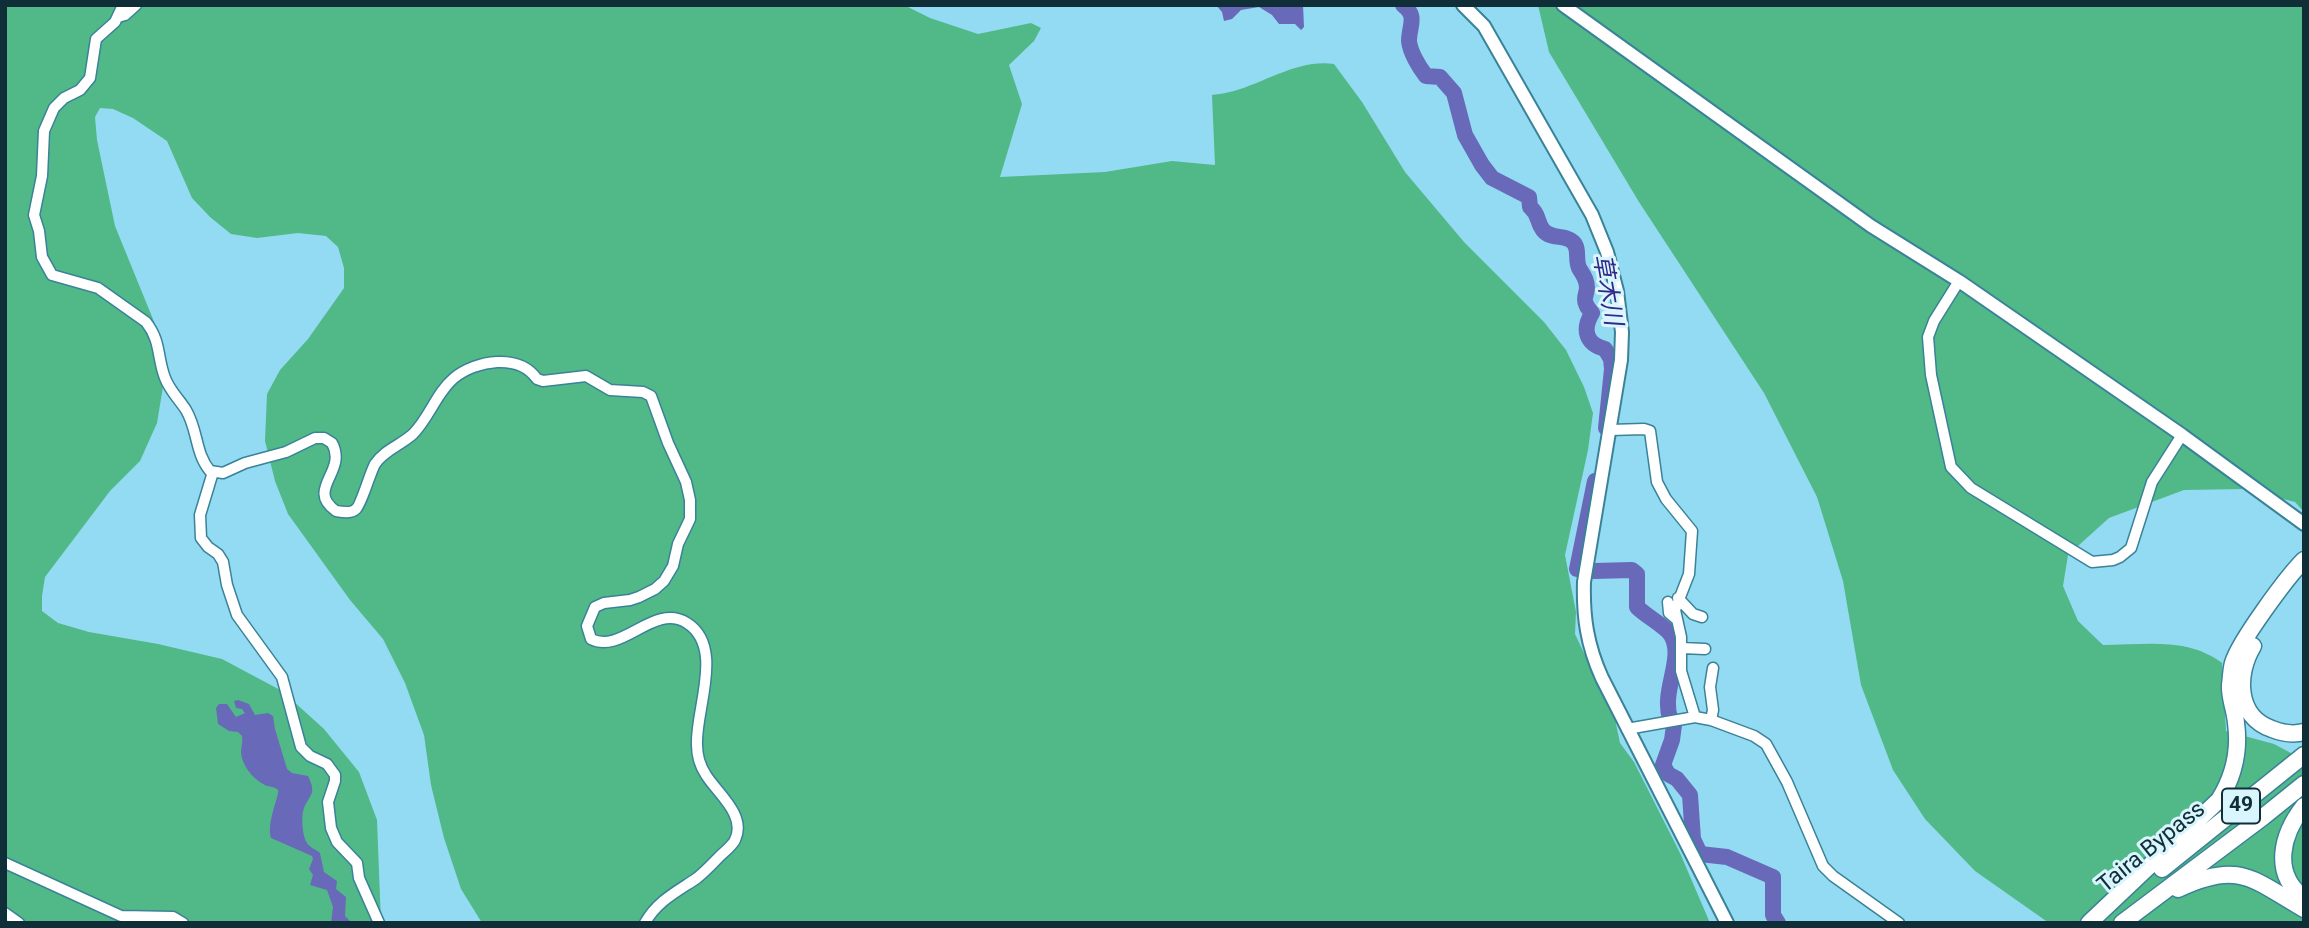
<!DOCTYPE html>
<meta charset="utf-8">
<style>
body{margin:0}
#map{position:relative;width:2309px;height:928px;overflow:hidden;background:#93dbf2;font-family:Roboto,sans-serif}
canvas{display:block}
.frame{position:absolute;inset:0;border:7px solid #0f2e37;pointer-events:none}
</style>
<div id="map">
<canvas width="2309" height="928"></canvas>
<div class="frame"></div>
</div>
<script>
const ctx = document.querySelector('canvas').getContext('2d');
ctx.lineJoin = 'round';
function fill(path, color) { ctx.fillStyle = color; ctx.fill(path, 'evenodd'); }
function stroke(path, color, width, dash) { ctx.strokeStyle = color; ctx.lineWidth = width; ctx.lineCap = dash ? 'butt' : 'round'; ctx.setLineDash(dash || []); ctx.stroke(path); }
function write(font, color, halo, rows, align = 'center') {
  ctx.font = font + ' Roboto,"Noto Sans JP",sans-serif'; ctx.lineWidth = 6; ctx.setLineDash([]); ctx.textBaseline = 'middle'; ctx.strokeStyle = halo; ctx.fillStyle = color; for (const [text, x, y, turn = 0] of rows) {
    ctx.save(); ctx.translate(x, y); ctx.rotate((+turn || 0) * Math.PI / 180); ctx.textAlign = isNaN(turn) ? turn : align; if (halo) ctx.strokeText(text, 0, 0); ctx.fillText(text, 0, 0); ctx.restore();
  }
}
fill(new Path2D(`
 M5 5H904L930 18 978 34 1031 23 1041 28 1034 41 1009 65 1022 104 1000 177 1105 172 1172 161 1215 165 1212 95C1219 94 1227 93 1234 91 1266 82 1299 59 1334 64L1362 102 1405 172 1464 242 1544 322 1566 350 1584 387 1593 413 1588 450 1565 555 1576 612 1575 634 1615 719 1620 743 1634 762 1680 853 1710 923H769L765 921 757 923H482L461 889 444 838 431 785 424 735 405 683 383 639 350 600 288 514 275 481 265 441 267 394 280 370 308 339 344 288V268L338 247 326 236 298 233 257 238 231 234 210 217 192 198 167 141 133 118 113 109 100 108 95 117 97 140 115 226 157 329 165 375 157 423 140 461 110 491 45 577 42 596V611L58 623 89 632 158 644 222 659 282 691 324 729 359 772 377 820 381 923H5Z
 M1538 5H2304V512L2295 502 2244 489 2184 490 2109 518 2068 555 2063 586 2078 621 2103 645C2144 645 2188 637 2222 663L2226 731 2274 744 2304 760V923H2049L1975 871 1925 819 1893 770 1861 685 1843 581 1817 497 1764 393 1639 202 1549 52Z`), '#51b988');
fill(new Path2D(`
 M1216 5H1303L1304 27 1301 30 1295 24H1279L1272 15 1259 7 1241 10 1232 19 1224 21 1222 12Z
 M238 700 249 704 255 715 268 713 273 716 275 729 287 769 292 773 308 776C317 794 310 794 304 808 301 816 302 836 307 843 310 848 316 849 320 853L324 872 337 881 336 889 346 897 345 916 352 923H331L333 907 327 890 310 885 313 875 309 869 313 859 312 856 271 838C266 823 280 794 278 790 275 786 267 787 263 784 252 778 242 765 241 753 241 747 243 742 242 736L238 732 229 731 218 724 216 708 219 704H227L236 717 245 713 242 709 236 708 234 701Z`), '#686ab9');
stroke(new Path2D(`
 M1403 5C1418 16 1409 26 1409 41 1410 52 1419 67 1426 76L1440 77 1454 93 1465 135 1482 165 1492 178 1529 197 1530 207C1540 215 1536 221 1543 230 1551 240 1565 234 1573 242 1580 249 1575 259 1579 268 1583 275 1587 279 1587 288 1587 293 1583 299 1586 304 1587 308 1590 310 1592 313 1582 330 1586 344 1605 349L1611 359 1612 369 1606 428
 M1577 569 1595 481
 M1594 571 1632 570 1637 574V607C1646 616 1666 627 1671 635 1685 658 1661 690 1670 718
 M1674 725 1672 740 1663 765 1668 774 1677 779 1690 795 1693 839 1700 854 1727 857 1773 877V915L1778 923`), '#686ab9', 16);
const minor = new Path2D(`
 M123 5 115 22 96 39 90 78 80 90 64 98 54 108 44 131 42 176 34 215 39 231 42 257 52 275 98 288 146 322C161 341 157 357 165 378 170 391 179 399 186 410 198 430 195 453 210 471L223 473 245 463 286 452 315 438H324L332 443C348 472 305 489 336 511 342 512 351 514 356 509 361 505 370 473 375 464 384 450 401 445 413 434 429 418 437 392 454 378 476 360 519 353 537 379L543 381 586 376 610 390 643 392 651 396 668 443 686 482 690 500V519L678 544 673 566 664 581 655 589 639 597 630 600 604 603 595 607 587 626 591 639C622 655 654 602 687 623 725 647 695 710 697 745 697 755 700 766 706 775 717 793 747 815 735 840 732 846 725 851 720 856 713 863 706 871 697 878 678 891 657 901 645 923
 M118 17 125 15 136 5
 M1959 281 1934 321 1928 337 1931 375 1951 467 1971 488 2092 562 2113 560 2120 557 2131 548 2152 482 2182 435
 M1610 430 1644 429 1650 431 1657 482 1666 499 1692 531 1689 574 1675 610 1681 637V671L1695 717
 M213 472 200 515 201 538 208 547 218 554 223 562 227 585 237 615 282 677 301 747 310 756 327 764 335 775V781L328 802 331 828 337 842 357 863 359 878 379 923
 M1678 598 1693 614 1702 617
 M1668 602 1669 613 1676 619
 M1681 648 1705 649
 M1711 720 1713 710 1710 687 1713 668
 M1627 729 1695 717 1711 720 1754 736 1766 744 1787 782 1823 866 1833 876 1899 923
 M5 863 121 916 173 917 183 923
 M5 913 19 923`);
const tertiary = new Path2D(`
 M1463 5 1484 26 1592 215 1607 252 1617 291 1622 332 1621 360 1584 582C1583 617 1587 645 1602 678L1727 923
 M1563 5 1871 226 1959 281 2182 435 2304 524`);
const trunk = new Path2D(`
 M2253 646C2236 674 2236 717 2272 729 2282 733 2293 735 2304 732
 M2304 806C2282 834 2271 873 2304 898
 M2162 869 2304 755
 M2178 889C2239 860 2252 879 2304 909
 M2089 923 2219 800C2234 776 2240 752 2236 723 2235 710 2229 697 2230 685 2231 678 2231 670 2233 663 2239 642 2287 577 2304 560
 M2122 923 2263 817 2304 784`);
stroke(minor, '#3a8298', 13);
stroke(tertiary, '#3a8298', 16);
stroke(trunk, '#3a8298', 19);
stroke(minor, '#fff', 10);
stroke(tertiary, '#fff', 12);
stroke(trunk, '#fff', 16);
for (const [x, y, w] of [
 [2241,806,38]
]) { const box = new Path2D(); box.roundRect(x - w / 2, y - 17.5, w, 35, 5); ctx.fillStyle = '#d9f5fe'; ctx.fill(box); stroke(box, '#0f2e37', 2); }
write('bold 21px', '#0f2e37', null, [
 ["49",2241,806]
]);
write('23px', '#0f2e37', '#d9f5fe', [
 ["Taira Bypass",2152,848,-39]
]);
write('italic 24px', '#322887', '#d9f5fe', [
 ["草木川",1606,290,80]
]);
</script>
